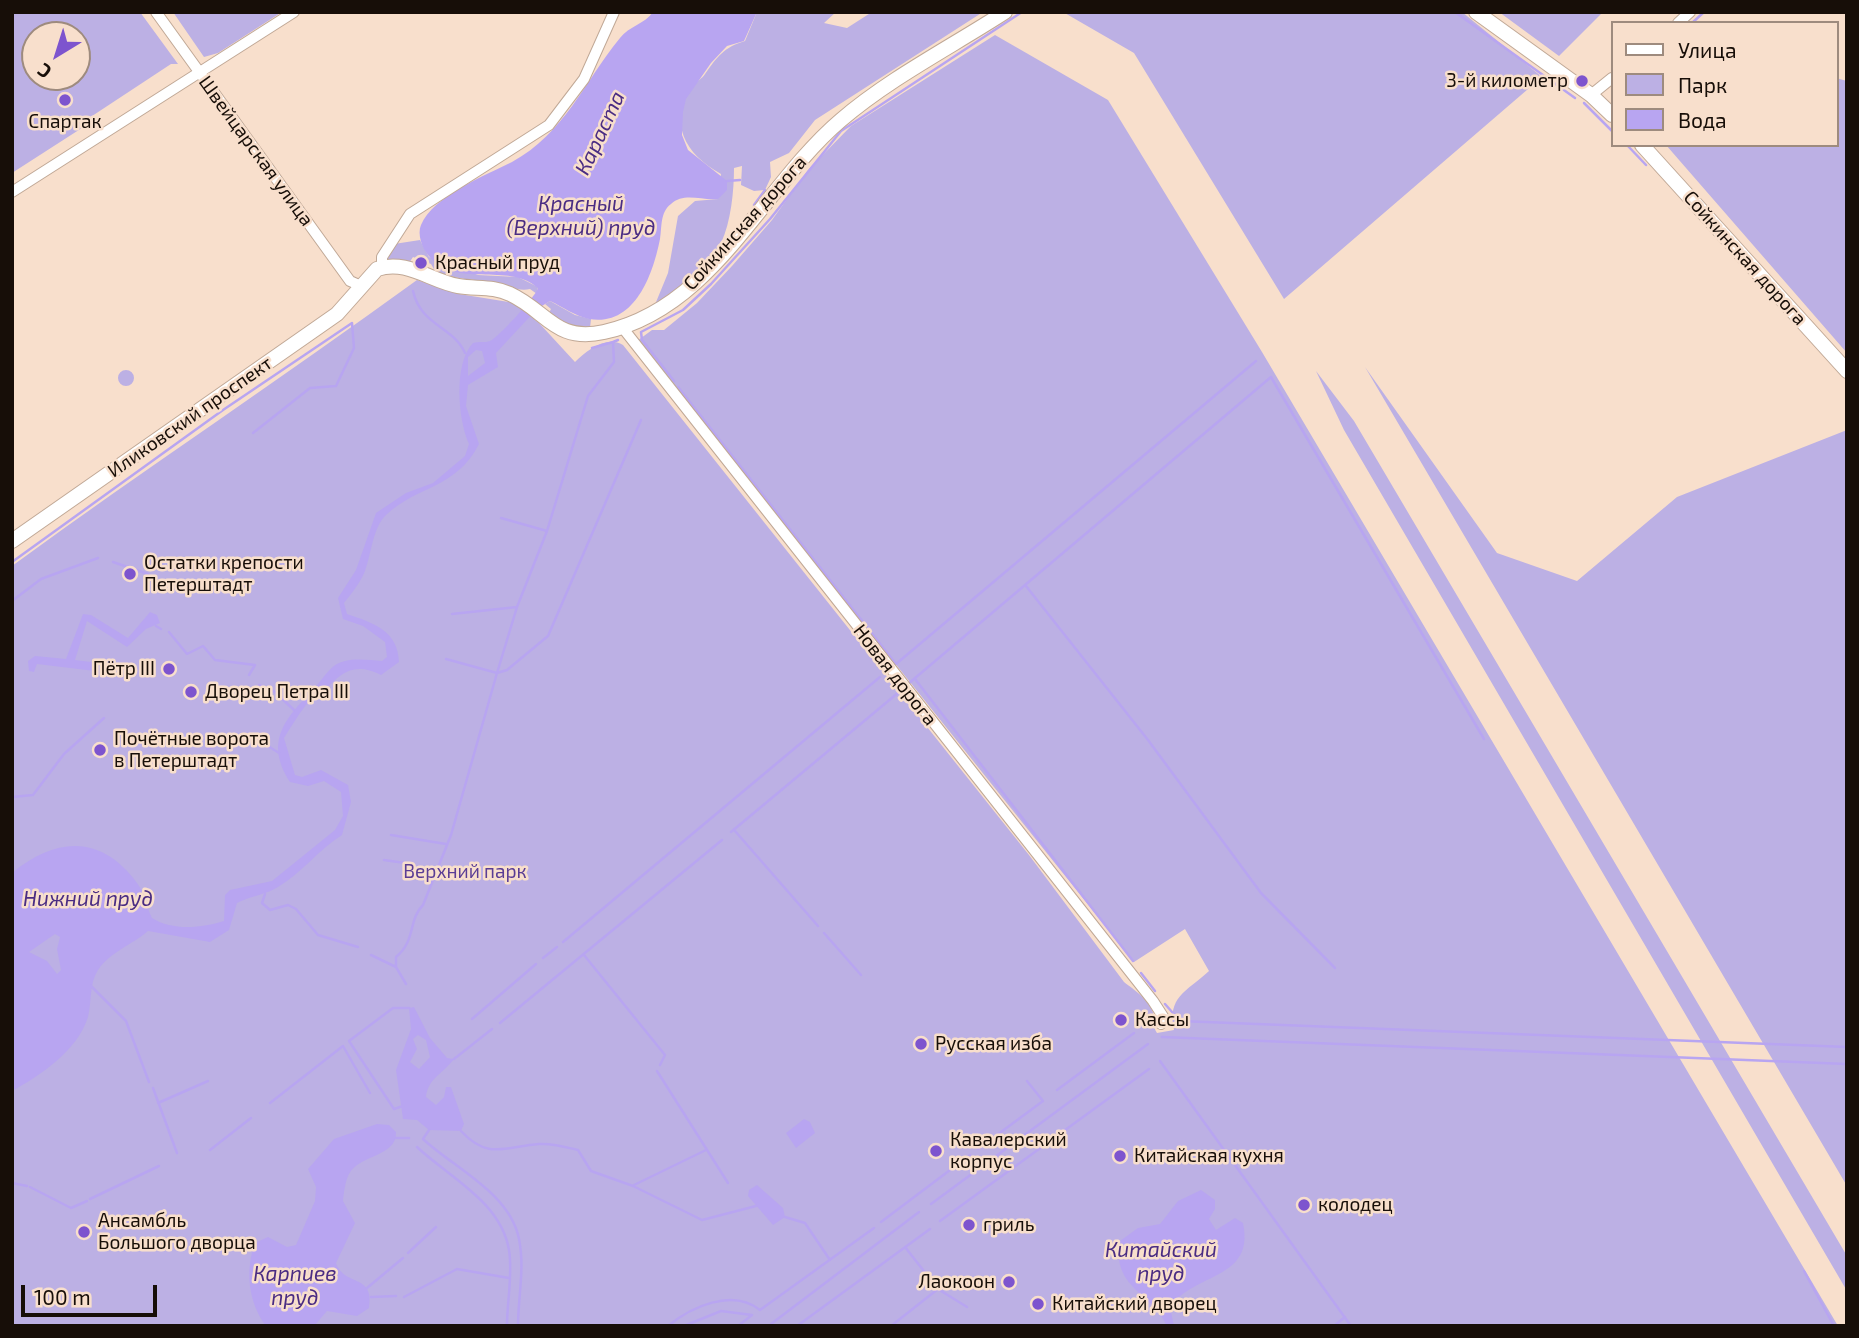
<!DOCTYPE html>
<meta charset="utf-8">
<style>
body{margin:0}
#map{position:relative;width:1859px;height:1338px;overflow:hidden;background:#f8dfcc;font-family:"Exo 2",sans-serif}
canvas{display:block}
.frame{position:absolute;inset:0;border:14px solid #170e08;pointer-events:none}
.legend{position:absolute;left:1611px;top:21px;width:228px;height:126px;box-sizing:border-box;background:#f8dfcc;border:2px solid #9e8b7e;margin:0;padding:9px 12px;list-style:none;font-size:21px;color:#170e08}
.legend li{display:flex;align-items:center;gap:14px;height:35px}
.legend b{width:35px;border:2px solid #9e8b7e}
.north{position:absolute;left:21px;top:21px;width:70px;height:70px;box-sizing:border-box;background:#f8dfcc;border:2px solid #9e8b7e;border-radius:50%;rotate:218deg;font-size:19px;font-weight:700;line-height:28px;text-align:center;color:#170e08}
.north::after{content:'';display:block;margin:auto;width:24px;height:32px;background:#7d54ce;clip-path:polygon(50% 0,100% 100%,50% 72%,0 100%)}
.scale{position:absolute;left:21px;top:1285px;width:136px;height:32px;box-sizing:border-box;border:4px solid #170e08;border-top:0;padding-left:9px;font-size:21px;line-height:24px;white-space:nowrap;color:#170e08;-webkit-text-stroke:5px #f8dfcc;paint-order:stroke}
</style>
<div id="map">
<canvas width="1859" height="1338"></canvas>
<div class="frame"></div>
<ul class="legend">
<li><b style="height:9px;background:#fff"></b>Улица</li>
<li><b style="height:19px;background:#bcb0e4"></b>Парк</li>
<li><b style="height:19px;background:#b8a5f1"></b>Вода</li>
</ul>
<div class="north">С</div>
<div class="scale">100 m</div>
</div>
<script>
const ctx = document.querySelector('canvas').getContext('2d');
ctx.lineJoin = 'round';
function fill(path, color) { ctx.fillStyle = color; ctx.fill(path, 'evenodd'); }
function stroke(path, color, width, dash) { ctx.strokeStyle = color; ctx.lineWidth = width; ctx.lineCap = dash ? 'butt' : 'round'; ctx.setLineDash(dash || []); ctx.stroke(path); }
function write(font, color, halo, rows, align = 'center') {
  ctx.font = font + ' "Exo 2",sans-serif'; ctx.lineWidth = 5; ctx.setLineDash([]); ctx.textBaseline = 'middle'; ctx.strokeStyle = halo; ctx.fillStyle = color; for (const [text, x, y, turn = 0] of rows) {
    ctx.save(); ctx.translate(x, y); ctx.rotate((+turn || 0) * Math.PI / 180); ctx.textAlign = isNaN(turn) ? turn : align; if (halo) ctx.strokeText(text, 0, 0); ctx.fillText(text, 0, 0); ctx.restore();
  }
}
fill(new Path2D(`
 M12 12H140L178 64H171L83 122 85 126 12 173ZM77 35V77H35V35Z
 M173 12H282L218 53 204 57Z
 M757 12H836L824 23 847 28 872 12H983L815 120 789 153 770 162 771 177 765 190 754 191 741 185 742 166 734 168C734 191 731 222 721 243 710 263 672 293 654 307L668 273 678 216 695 201 718 199 721 174C685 154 667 123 693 85 697 81 702 79 705 74 717 57 724 47 745 41Z
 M1063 12H1462L1542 77 1284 299 1134 53Z
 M1499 12H1603L1559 56Z
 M995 35 1108 100 1262 352 1838 1326H12V566C146 468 284 377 417 280L459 294 515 303 540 324 575 362C587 350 607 335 623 345L1029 855 1124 982C1133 989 1153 1002 1154 1017 1154 1025 1153 1026 1157 1033L1174 1030C1167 997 1186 992 1209 971L1185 929 1134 962 637 341 652 330H664L697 303 732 266 772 220 808 170 851 126Z
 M1836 78 1847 81V353L1666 145H1836Z
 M420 240 429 257 478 275 518 277 538 287 537 294 530 289C518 292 508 285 496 283 475 279 455 280 435 271L431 264 413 257 409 263H386L394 244Z
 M550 301 575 315 591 319 590 328 561 325 548 315 551 309 545 304Z
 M1365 367 1497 553 1577 581 1677 497 1847 430V1186Z
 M118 378a8 8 0 1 1 16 0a8 8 0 1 1-16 0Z
 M1316 371 1354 421 1847 1256V1291L1344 430Z`), '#bcb0e4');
fill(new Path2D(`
 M653 12H757L744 41 727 46 711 63 686 99 683 112 682 135 688 150 727 181V190L718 199C702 201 684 192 671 204 660 212 662 227 660 239 653 274 635 327 589 319 575 316 563 307 550 301L537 309 496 353 498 367 468 385 466 406 479 444C456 489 418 485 386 515 373 527 371 555 365 571 360 583 352 593 344 603L347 614C374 623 398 631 399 662L381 675C354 662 342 672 324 691 319 697 311 699 306 705 298 715 291 727 284 738L295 775 302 777 321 770 348 785 351 802 342 835C318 850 302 873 278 887 265 895 250 896 237 903L229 930 210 942 148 931C132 945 110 952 98 970 89 984 92 1001 88 1017 78 1050 40 1076 12 1091V873C56 837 101 834 137 883 145 893 146 906 152 918 173 931 201 928 224 921L225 895 230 890 272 881 335 830 343 816 341 792 324 781 308 786 290 782C262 738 289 716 317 685 326 675 331 664 345 661 356 658 371 660 382 661L387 657 385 642 363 626 343 619 338 598 356 570 376 513 406 493 433 483 465 456 469 444C458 420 453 364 473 343 479 341 485 343 490 341 497 339 537 295 538 288 508 261 455 290 428 255 422 248 417 234 421 225 433 196 486 175 512 162 565 133 584 82 620 38 629 26 645 24 653 12ZM476 350 482 351 485 363 468 376V357ZM55 934 60 937 57 949 61 970 57 974 47 961 29 952Z
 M150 612 157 615 160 623 146 629 127 647 87 621 75 660 91 662 98 668 95 671 37 664 34 672 29 671 28 661 35 656 66 659 83 614 91 615 128 638Z
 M414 1007 430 1038 447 1058 454 1059C444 1073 428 1078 426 1097L436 1105 444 1097 446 1087H451L464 1124 461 1131 429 1130 417 1120 403 1119 396 1070 411 1029 409 1008ZM418 1035 426 1040 430 1057 419 1069 410 1062 417 1049 413 1039Z
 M804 1119 810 1122 815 1133 796 1148 786 1133Z
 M377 1124 389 1125 396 1132C397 1157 360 1154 349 1174 345 1182 344 1192 343 1201L355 1223 336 1263C344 1287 375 1273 369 1308L357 1316 327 1311 314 1326H266C248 1302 245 1270 255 1243L268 1237 287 1247 296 1245 315 1201 316 1187 308 1169 334 1139Z
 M757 1185 783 1208 785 1217 773 1225 748 1196 749 1190Z
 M1201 1190 1215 1200V1209L1209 1219 1216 1230 1235 1218 1243 1223C1255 1280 1195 1272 1170 1307L1174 1326H1167C1152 1292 1111 1288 1120 1241L1138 1228 1160 1224 1178 1201Z`), '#b8a5f1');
stroke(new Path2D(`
 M1455 12 1575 98
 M1692 23 1704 12
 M1584 103 1612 131
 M1627 145 1646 165
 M727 181 740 180
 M754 205 765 190
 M413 291C421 326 453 326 465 353
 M592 348 613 342
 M674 381 642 340 641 332 683 310 711 284 770 219 841 131 1022 12
 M678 387 896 664 1256 361
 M501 518 547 531
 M12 562 223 410 352 323 354 348 336 386 310 388 253 433
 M113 562 148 574
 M1026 586 1148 740 1261 893 1335 968
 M12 601 41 579 98 558
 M517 607 547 531 588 396 614 362 613 342 618 340
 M156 626 161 629
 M169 632 187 654 203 646 215 660 255 665 249 675
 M446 659 497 673 517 607 452 614
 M915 679 1133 961
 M908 684 1271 377 1484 739
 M259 685 275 692 294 710
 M245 738 260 741 279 753
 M207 749 235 738
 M12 797 33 795 64 754 104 718
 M735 831 818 926
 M731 832 899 692
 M391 835 446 844
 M384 860 412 864 433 879
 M265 894 262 903 270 910 288 905 296 909 318 935 358 947
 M824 933 861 975
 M563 942 880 677
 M371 955 396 967 406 984
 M584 955 665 1055 660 1065
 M543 958 557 947
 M396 967V957C416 941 408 920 423 905L451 835 497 673 507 670 548 636 641 420
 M1141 973 1155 991
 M91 986 126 1021 149 1082
 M1165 1004 1180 1021 1847 1047
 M472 1019 536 964
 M500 1023 722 840
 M1162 1037 1847 1064
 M454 1059 492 1029
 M1160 1061 1351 1326
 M657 1071 728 1183
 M153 1088 177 1153
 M1057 1090 1134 1033
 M158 1103 208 1081
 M270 1103 343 1046 370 1093
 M403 1106 394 1109 349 1041 393 1008H409
 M429 1130 423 1139C454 1168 510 1193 519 1239 525 1268 518 1297 518 1326
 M461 1131C488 1160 504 1147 539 1144 552 1143 566 1147 578 1150L591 1171 633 1186 702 1220 756 1206
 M396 1138H409
 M417 1147C450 1178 501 1202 509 1250 513 1274 507 1301 507 1326
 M978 1149 1043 1101 1027 1081
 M210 1150 251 1118
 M12 1183 27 1186
 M634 1185 706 1150
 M30 1187 71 1208 87 1201
 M90 1199 159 1166
 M931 1204 1148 1044
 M785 1217 805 1223 830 1260
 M940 1221 1149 1069
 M881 1222 970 1155
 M905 1247 938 1289 967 1307
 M408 1253 436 1227
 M1804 1271 1834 1326
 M367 1288 403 1258
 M371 1297 396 1296
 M404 1297 457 1269 509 1278
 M771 1324 919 1212
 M668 1326C691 1307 732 1288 760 1310L874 1228
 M684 1326 721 1311 752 1315
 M738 1326 752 1315
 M797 1326 930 1229
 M891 1326 938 1289
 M1334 1326 1345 1317`), '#b8a5f1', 2.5);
const minor = new Path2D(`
 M156 12 350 281 361 286
 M1678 23 1690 12
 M1591 95 1612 78
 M12 192 294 12
 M382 267V257L410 214 549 125 584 79 614 12
 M622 327 1153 1001 1164 1018 1161 1024`);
const major = new Path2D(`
 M1476 12 1591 95 1612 115
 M1642 145 1847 371
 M12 541 337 314 377 269C407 259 430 281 458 286 476 289 494 286 510 294 547 311 555 343 604 332 714 308 762 187 841 120 890 78 951 47 1005 12`);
stroke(minor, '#c0a896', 12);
stroke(major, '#c0a896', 16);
stroke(minor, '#fff', 10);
stroke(major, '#fff', 14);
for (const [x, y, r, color] of [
 [1582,81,7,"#7d54ce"],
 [65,100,7,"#7d54ce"],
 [421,263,7,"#7d54ce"],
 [130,574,7,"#7d54ce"],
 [169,669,7,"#7d54ce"],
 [191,692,7,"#7d54ce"],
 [100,750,7,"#7d54ce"],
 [1121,1020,7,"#7d54ce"],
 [921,1044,7,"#7d54ce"],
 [936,1151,7,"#7d54ce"],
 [1120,1156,7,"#7d54ce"],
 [1304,1205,7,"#7d54ce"],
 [969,1225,7,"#7d54ce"],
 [84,1232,7,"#7d54ce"],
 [1009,1282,7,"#7d54ce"],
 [1038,1304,7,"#7d54ce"]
]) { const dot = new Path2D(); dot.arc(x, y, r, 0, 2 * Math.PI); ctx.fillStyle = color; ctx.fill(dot); stroke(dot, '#f8dfcc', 2.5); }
write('19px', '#170e08', '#f8dfcc', [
 ["3-й километр",1568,81,"right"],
 ["Спартак",65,122,"center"],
 ["Красный пруд",435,263],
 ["Остатки крепости",144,563],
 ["Петерштадт",144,585],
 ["Пётр III",155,669,"right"],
 ["Дворец Петра III",205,692],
 ["Почётные ворота",114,739],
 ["в Петерштадт",114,761],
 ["Кассы",1135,1020],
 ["Русская изба",935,1044],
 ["Кавалерский",950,1140],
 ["корпус",950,1162],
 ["Китайская кухня",1134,1156],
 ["колодец",1318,1205],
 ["Ансамбль",98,1221],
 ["Большого дворца",98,1243],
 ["гриль",983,1225],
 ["Лаокоон",995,1282,"right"],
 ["Китайский дворец",1052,1304]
], 'left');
write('19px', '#170e08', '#f8dfcc', [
 ["Швейцарская улица",256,151,54],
 ["Сойкинская дорога",745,223,-48],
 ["Сойкинская дорога",1745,258,48],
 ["Иликовский проспект",190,417,-35],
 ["Новая дорога",895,675,52]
]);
write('19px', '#5a3d95', '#f8dfcc', [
 ["Верхний парк",465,872]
]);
write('italic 21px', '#4a2c83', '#f8dfcc', [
 ["Караста",600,133,-65],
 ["Красный",581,204],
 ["(Верхний) пруд",581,228],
 ["Нижний пруд",88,899],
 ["Китайский",1161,1250],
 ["пруд",1161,1274],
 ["Карпиев",295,1274],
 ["пруд",295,1298]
]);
</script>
